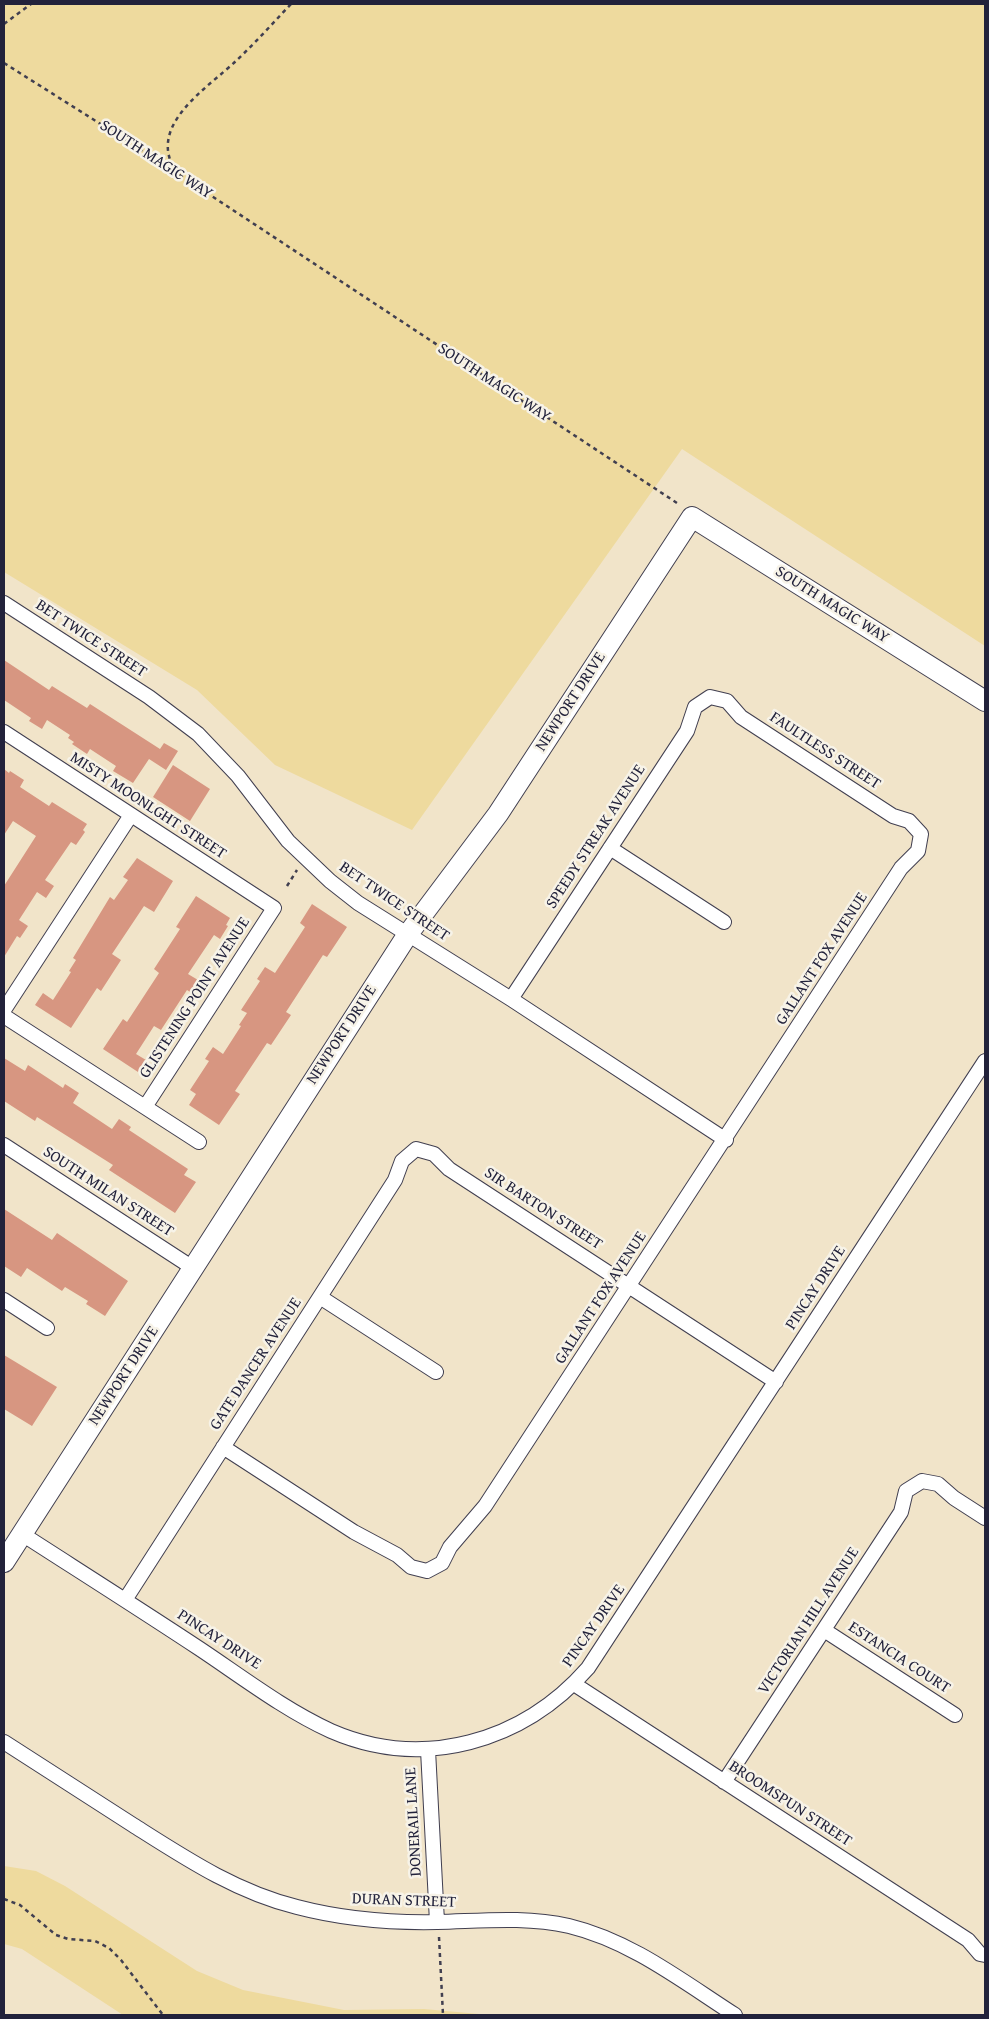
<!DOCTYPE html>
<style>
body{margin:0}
#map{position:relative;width:989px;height:2019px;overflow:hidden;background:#f1e4c9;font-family:"Gentium Book Plus",serif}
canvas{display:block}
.frame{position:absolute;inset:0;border:5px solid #22223b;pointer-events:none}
</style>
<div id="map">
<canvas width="989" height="2019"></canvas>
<div class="frame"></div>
</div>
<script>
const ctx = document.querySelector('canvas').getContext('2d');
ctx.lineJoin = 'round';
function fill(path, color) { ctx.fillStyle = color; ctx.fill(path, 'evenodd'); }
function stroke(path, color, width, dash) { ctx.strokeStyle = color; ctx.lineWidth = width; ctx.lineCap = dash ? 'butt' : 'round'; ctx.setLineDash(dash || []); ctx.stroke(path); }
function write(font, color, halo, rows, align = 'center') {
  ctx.font = font + ' "Gentium Book Plus",serif'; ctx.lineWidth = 5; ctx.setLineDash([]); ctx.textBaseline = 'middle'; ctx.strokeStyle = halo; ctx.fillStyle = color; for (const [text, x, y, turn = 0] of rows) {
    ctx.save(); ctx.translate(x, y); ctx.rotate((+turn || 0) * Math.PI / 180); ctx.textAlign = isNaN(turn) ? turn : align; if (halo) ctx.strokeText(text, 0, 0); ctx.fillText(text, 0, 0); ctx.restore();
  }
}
fill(new Path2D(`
 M4 4H985V646L682 449 412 830 275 765 197 690 4 572Z
 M4 1866 36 1871 65 1886 197 1971 243 1990 344 2010 424 2009 490 2015H123L22 1949 4 1944Z`), '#eeda9e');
fill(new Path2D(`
 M4 660 49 690 52 686 87 708 90 704 160 749 164 743 178 751 166 770 149 759 133 783 113 771 116 766 90 749 87 754 72 744 74 742 68 738 70 735 47 720 42 729 29 721 31 718 4 700Z
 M173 765 210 789 190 821 153 797Z
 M4 769 9 773 10 771 24 780 20 787 49 806 52 802 87 824 83 830 85 832 76 845 71 842 45 880 54 886 46 898 37 892 19 920 28 926 20 938 17 936 4 957V886L36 836 13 821 4 835Z
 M137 858 173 881 154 912 144 906 112 954 121 960 101 991 97 988 71 1028 35 1005 43 993 53 1000 71 972 69 971 76 960 73 958 110 897 114 900 128 880 123 877Z
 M196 896 230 918 226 925 228 926 220 939 214 935 188 974 198 980 190 992 187 990 161 1030 154 1026 136 1054 146 1060 138 1072 103 1049 123 1019 127 1022 159 973 154 969 180 929 176 927Z
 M312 904 347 927 327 957 323 955 286 1012 291 1015 271 1045 267 1043 235 1091 240 1094 219 1125 189 1105 196 1094 190 1090 209 1061 205 1059 213 1047 223 1054 241 1026 239 1025 247 1013 241 1010 260 981 257 979 265 967 275 973 305 927 300 923Z
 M4 1058 25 1071 28 1065 63 1088 65 1084 79 1093 73 1103 112 1129 119 1119 131 1127 129 1130 188 1169 184 1175 196 1182 175 1213 109 1170 113 1165 37 1117 35 1121 4 1101Z
 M4 1209 52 1240 57 1233 128 1281 105 1316 86 1304 88 1301 65 1287 62 1291 27 1268 21 1277 4 1266Z
 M4 1355 57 1387 32 1426 4 1409Z`), '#d79681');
const street = new Path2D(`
 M4 603 149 697 198 734 238 776 288 841 330 881 358 903 511 999 726 1140
 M4 732 274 908 145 1107
 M610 848 724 922
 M4 1010 131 815
 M4 1016 199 1142
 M4 1145 193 1268
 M320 1297 436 1372
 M4 1300 47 1328
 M223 1447 354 1532 397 1555 411 1567 427 1571 442 1563 450 1547 485 1506 901 868 918 851 921 834 909 821 893 816 741 717 727 701 710 697 695 707 687 731 511 999
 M22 1534C81 1572 141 1610 200 1649 242 1677 285 1710 331 1731 423 1771 523 1742 588 1668L985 1061
 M125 1600 395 1180 402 1161 416 1149 434 1154 449 1169 776 1382
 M824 1630 955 1715
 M574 1684 968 1940 980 1954 985 1955
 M4 1742C47 1770 90 1797 133 1825 185 1858 236 1892 297 1907 343 1919 389 1923 437 1922 481 1921 525 1916 569 1926 631 1941 682 1981 735 2015
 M428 1750 437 1922
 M724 1782 901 1512 906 1491 922 1481 938 1484 954 1498 985 1518`);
const secondary = new Path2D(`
 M4 1562 408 934 498 814 692 517 985 701`);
stroke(street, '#413f50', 16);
stroke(secondary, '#413f50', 22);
stroke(new Path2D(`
 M4 24 31 4
 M4 63 148 154 680 505
 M177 173C144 126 208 88 237 60 256 42 273 23 291 4
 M287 886 297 870
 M4 1899 20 1905 56 1935 68 1939 95 1941 109 1948 121 1960 163 2015
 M439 1937 443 2015`), '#413f50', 2.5, [4, 4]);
stroke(street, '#fff', 14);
stroke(secondary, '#fff', 20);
write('16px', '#22223b', '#f7f3e8', [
 ["SOUTH MAGIC WAY",156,160,33],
 ["SOUTH MAGIC WAY",494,383,33],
 ["SOUTH MAGIC WAY",832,605,32],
 ["BET TWICE STREET",91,639,33],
 ["NEWPORT DRIVE",571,702,-57],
 ["FAULTLESS STREET",825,751,33],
 ["MISTY MOONLGHT STREET",148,806,33],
 ["SPEEDY STREAK AVENUE",596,837,-57],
 ["BET TWICE STREET",394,902,34],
 ["GALLANT FOX AVENUE",822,959,-57],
 ["GLISTENING POINT AVENUE",195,998,-57],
 ["NEWPORT DRIVE",342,1035,-57],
 ["SOUTH MILAN STREET",108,1192,33],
 ["SIR BARTON STREET",543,1209,33],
 ["PINCAY DRIVE",816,1288,-57],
 ["GALLANT FOX AVENUE",601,1298,-57],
 ["GATE DANCER AVENUE",256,1364,-57],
 ["NEWPORT DRIVE",124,1376,-57],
 ["VICTORIAN HILL AVENUE",809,1621,-57],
 ["PINCAY DRIVE",594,1626,-55],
 ["PINCAY DRIVE",219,1640,33],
 ["ESTANCIA COURT",899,1658,33],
 ["BROOMSPUN STREET",790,1804,33],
 ["DONERAIL LANE",414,1822,-93],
 ["DURAN STREET",404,1901,2]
]);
</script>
